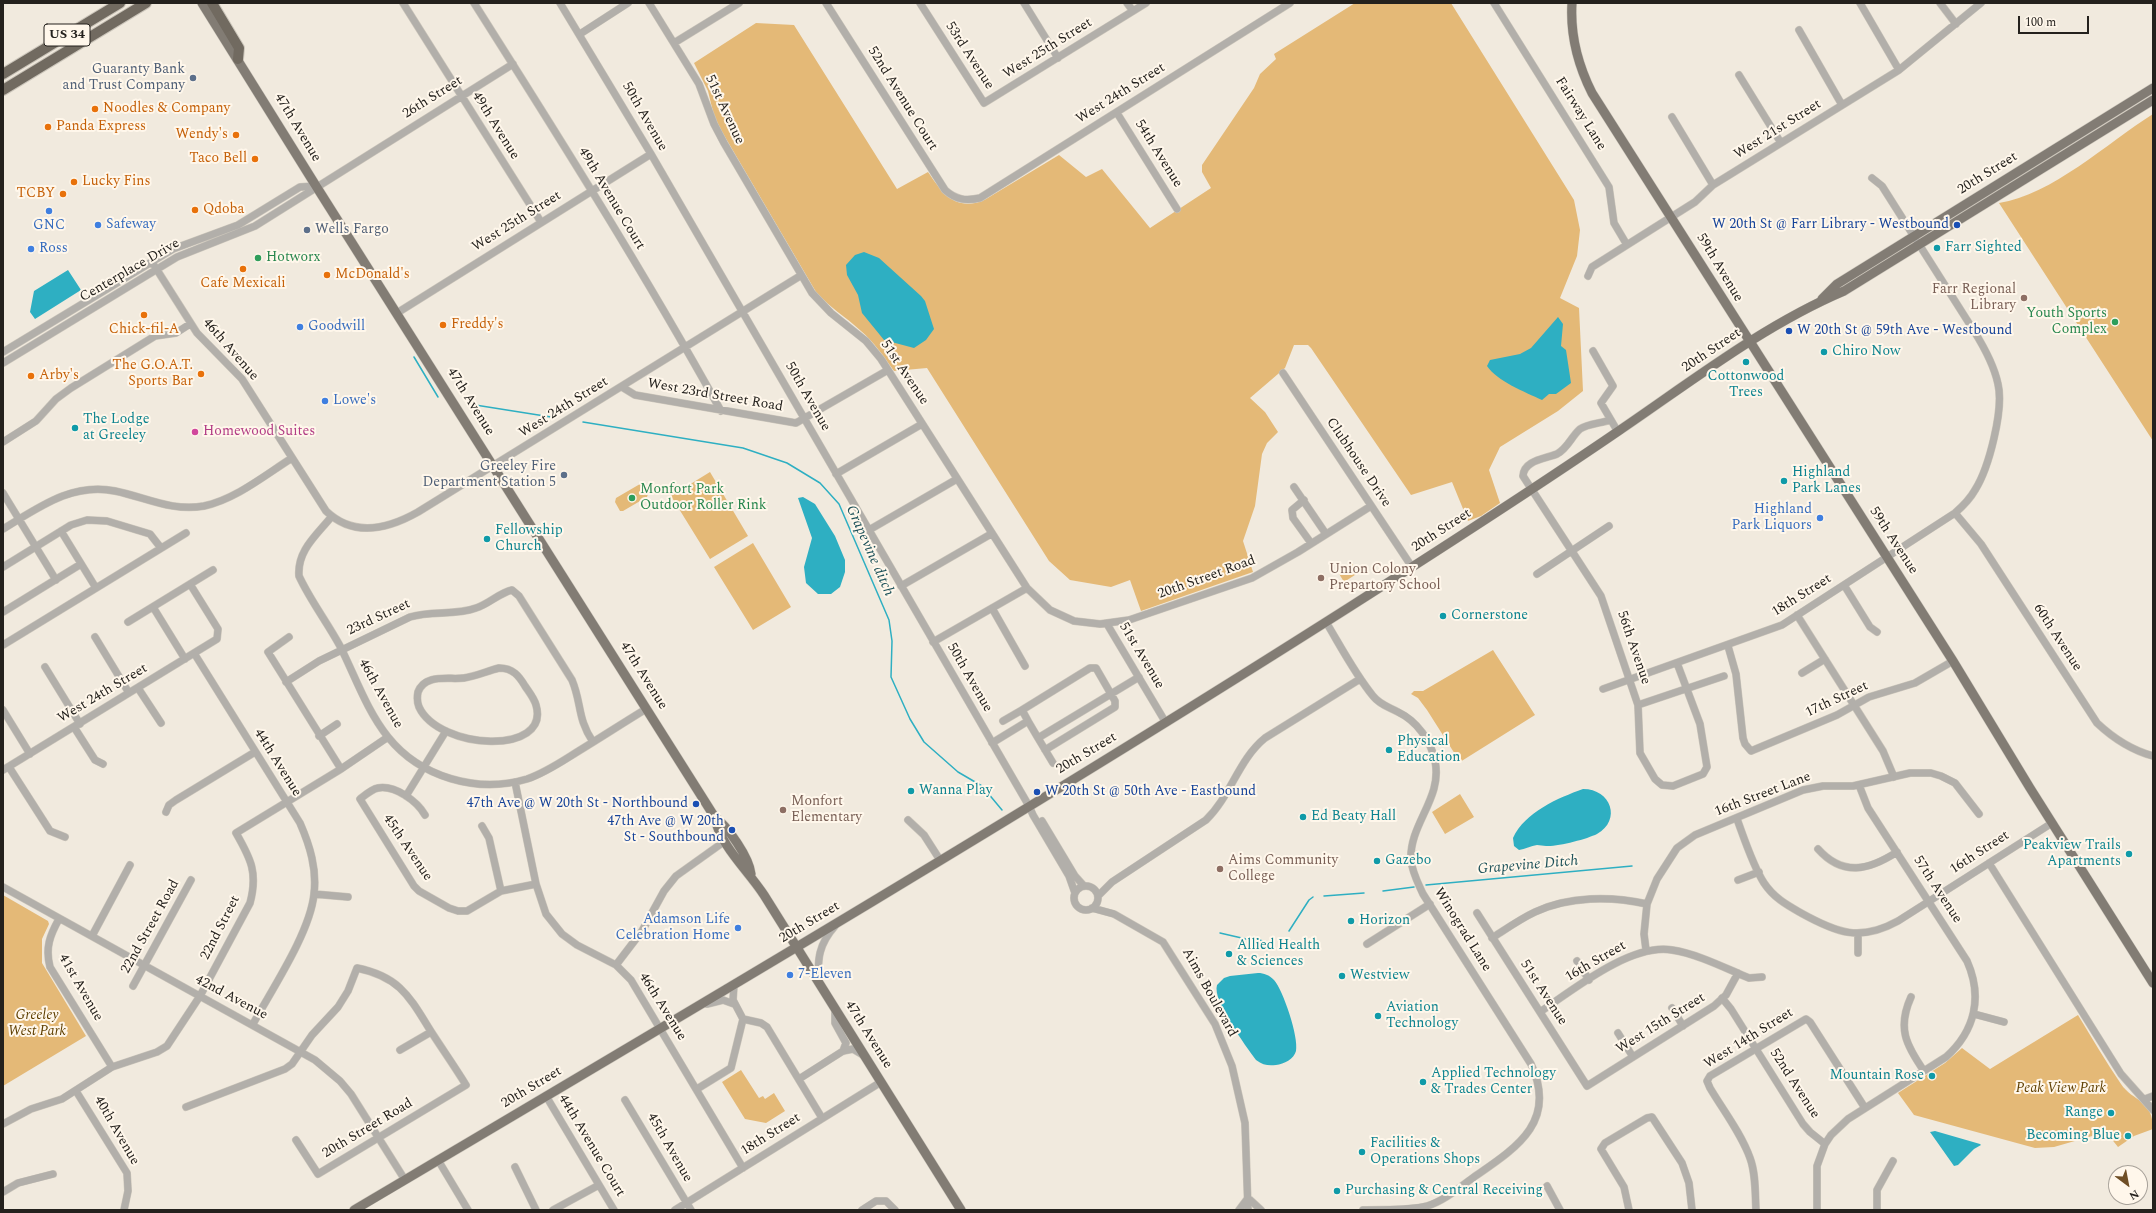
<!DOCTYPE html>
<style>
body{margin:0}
#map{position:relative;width:2156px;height:1213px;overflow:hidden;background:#f1eade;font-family:Spectral,serif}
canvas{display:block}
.frame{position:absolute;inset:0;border:4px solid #24211d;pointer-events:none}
.north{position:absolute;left:2108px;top:1165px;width:40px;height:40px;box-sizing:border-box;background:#fff7eb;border:1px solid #a7a199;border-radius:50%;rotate:148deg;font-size:11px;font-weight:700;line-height:16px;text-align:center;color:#24211d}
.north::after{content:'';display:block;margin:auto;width:14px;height:18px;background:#6f4e25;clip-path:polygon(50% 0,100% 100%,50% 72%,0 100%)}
.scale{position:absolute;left:2018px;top:16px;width:71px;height:18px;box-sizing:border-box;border:2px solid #24211d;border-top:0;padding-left:5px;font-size:12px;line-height:14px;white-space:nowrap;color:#24211d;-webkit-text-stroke:3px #fff7eb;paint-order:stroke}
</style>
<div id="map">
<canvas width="2156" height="1213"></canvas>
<div class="frame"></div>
<div class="north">N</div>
<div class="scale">100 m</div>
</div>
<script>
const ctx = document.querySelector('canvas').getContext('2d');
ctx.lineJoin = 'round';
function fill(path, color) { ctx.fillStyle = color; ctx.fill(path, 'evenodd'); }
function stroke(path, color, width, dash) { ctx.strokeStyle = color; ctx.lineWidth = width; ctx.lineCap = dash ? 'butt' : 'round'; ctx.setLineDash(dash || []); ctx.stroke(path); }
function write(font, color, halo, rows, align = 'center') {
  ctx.font = font + ' Spectral,serif'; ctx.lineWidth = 4; ctx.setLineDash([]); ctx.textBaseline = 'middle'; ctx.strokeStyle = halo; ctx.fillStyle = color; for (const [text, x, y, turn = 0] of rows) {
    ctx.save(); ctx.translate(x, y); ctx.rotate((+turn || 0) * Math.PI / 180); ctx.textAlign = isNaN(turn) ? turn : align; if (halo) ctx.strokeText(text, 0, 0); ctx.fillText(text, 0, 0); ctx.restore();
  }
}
fill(new Path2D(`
 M1355 3H1451L1574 200 1580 230 1577 256 1560 298 1579 308 1583 391 1558 411 1500 447 1489 470 1500 503 1481 516 1468 521 1452 482 1411 495 1311 348 1308 345H1294L1285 368 1250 398 1265 412 1278 432 1267 443 1262 454 1255 506 1243 541 1253 572 1141 611 1130 580 1111 587 1070 580 1049 561 927 368 894 371C884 357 874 342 861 331 846 317 829 307 816 292L722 132 714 116 708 91 694 63 756 23 794 25 897 189 928 172C943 194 957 213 986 199L1059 155 1086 177 1102 169 1150 228 1211 188 1202 172V165L1254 88 1260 74 1276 59 1274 54Z
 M2153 114V441L1999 203C2052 195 2107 143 2153 114Z
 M710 472 748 536 710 559 671 496Z
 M640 484 644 485 648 494 647 497 623 511H620L615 502 616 498Z
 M753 543 791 607 753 630 714 567Z
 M1352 563 1358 573 1344 582 1338 572Z
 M1493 650 1535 715 1460 762 1427 710 1418 698 1411 694 1414 691H1423Z
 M1460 794 1474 817 1445 834 1432 812Z
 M3 895 48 921 49 924 42 939V963L86 1036 3 1086Z
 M2078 1015C2092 1038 2106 1062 2121 1084 2133 1102 2153 1099 2153 1129L2134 1136 2118 1147 2106 1132 2054 1147 2035 1148 1914 1115 1898 1093 1945 1063 1962 1048 1990 1069Z
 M741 1070 759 1098 763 1096 765 1099 774 1093 785 1111 766 1123 745 1119 722 1082Z`), '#e4b977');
fill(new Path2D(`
 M864 252 879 258 921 296 925 301 934 329 926 340 914 348 884 340 862 313 858 295 847 275 846 265 855 255Z
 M68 270 81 290 35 319 30 312 34 291Z
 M1558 317 1563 324 1561 346 1566 350 1571 383 1556 394H1549L1542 400C1525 392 1497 381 1487 366L1490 360 1520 354 1531 348Z
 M803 497 815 504 835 536 845 560V572L840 587 831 594H818L806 583 804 567 812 538 798 498Z
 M1583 789C1611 789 1622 820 1597 834 1587 839 1557 847 1546 846 1543 846 1540 845 1537 845 1531 846 1525 849 1519 850L1514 846 1513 838C1525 812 1558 798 1583 789Z
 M1258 973C1264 973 1269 975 1274 980 1283 990 1299 1037 1296 1051 1294 1059 1284 1064 1276 1065 1268 1066 1263 1065 1256 1060 1246 1046 1212 1001 1217 985L1224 978 1230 976Z
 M1935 1131 1980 1144 1981 1145 1974 1149 1958 1165 1954 1166 1930 1132Z`), '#2eafc2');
stroke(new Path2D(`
 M414 357 438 397
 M469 404 551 417
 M583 422 743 448 787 463 820 483 839 504 889 620 892 641 891 677 910 719 924 742 958 772 982 786 1002 810
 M1426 885 1632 866
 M1383 891 1414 887
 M1324 896 1364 893
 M1289 931 1309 900 1313 897
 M1220 933 1246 939 1254 937 1262 941`), '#2eafc2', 1.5);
const minor = new Path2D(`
 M403 3 541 222
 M474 3C559 137 644 272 721 411
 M560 3 651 154 1029 806 1033 815 1069 876 1075 893
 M649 3 699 84 714 124 724 143 812 293 831 313 866 341 881 359 1027 588 1050 610 1074 621 1100 624 1129 620 1252 578 1298 552 1371 506
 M826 3 945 190C956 200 966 201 980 198L1290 3
 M920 3 984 103 1146 3
 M1024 3 1058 58
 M1127 3 1133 11
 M1494 3 1609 187 1614 223 1627 245
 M1860 3 1899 70
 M1940 3 1956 24
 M1799 30 1842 105
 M580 34 628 3
 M674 43 739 3
 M1739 75 1781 143
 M1117 113 1177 209
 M1672 117 1713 185
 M152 262 197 333 242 379 326 511C354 538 388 529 418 512L800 276
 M1588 276 1592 267 1695 202 1713 185 1899 70 1981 3
 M397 313 651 154
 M1593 351 1613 386 1601 403 1618 432
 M3 352 173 249 238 225 300 187 315 186
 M3 363 177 257 255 226 513 64
 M1283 373 1412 567
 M622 387 635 395 796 423 888 370
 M1610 420C1602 423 1587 424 1580 429 1571 437 1568 448 1557 454 1545 459 1524 460 1523 476L1601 596 1638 705 1640 753 1655 779 1662 785 1673 786 1703 774 1707 767 1700 724 1677 663
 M3 442 36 421 56 399 71 388 155 336 176 333 190 324
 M836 474 922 424
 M1294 487 1326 534
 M3 493 56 580
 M1304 500 1292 510 1293 518 1311 543
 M1955 513 1981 544 2097 723C2114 739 2131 750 2153 756
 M332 516C317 535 297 550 299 576 310 600 327 622 340 646 355 676 367 711 388 737 420 777 477 794 527 779 545 773 561 762 577 752 600 738 623 723 646 709
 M3 529C38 508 72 482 115 491 145 497 172 512 204 506 236 499 265 475 292 458
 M869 530 957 479
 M61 531 96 588
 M3 567 71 525 87 520 107 521 150 534 161 548
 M1537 574 1609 526
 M1844 585 1870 627 1877 632
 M901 586 991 534
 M153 607 185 659
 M992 608 1025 666
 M3 612 81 564
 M1797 615 1883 751 1894 777
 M128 622 213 570
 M1326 622C1341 647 1355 674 1373 696 1380 705 1389 707 1398 712 1417 721 1431 741 1435 761 1443 798 1409 824 1411 860 1412 872 1418 883 1423 894L1531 1064C1558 1122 1516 1148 1474 1177 1460 1187 1444 1201 1427 1206 1408 1211 1384 1209 1363 1210
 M1107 624 1166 723
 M95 637 129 693
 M289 637 268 652 341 769
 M933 642 1027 588
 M3 645 186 533
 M1728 646 1736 674 1743 738 1745 744 1751 751 1837 715 1869 697 1915 683 1953 661
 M194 653 300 823C310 846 317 869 314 894 310 933 272 989 253 1024
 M45 667 80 724
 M499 668C513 668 519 676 525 686 529 692 534 698 536 705 551 756 439 750 419 707 417 702 417 697 418 692 425 673 449 680 464 678 477 676 487 671 499 668Z
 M1802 673 1825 659
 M286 682 319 661 410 617C432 610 455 616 476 608 489 604 499 593 512 590L519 596 572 680C582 704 577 718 593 742
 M138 688 161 723
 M1603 689 1782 625 1955 513C1963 506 1970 499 1975 490 1989 468 2004 409 1998 384 1994 365 1984 347 1974 331L1882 186 1872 178
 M1638 705 1724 676
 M3 710 30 754
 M1003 721 1022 710
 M1028 721 1038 738 1139 677
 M74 727 95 760 103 764
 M319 736 337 724
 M1038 738 1053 763
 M992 743 1028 721 1022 710 1090 668H1096L1115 701V707L1045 750
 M9 767 50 831 65 837
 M3 770 217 639 218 629 190 584
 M515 782 536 884 546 914 562 934 577 945 616 965 631 980 743 1168
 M406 796 446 731
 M166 812 169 805 176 800 255 752
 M425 815C417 801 395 785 378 788 372 789 365 795 360 799L414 886 419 891 449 908 458 911H467L501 891 536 884
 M1737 819C1744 838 1753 866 1764 883 1774 898 1787 905 1801 913 1837 933 1860 942 1898 921L2052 823
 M908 820 924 835 940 860
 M1042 821 1075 876 1084 886
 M482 826 489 838 501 891
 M1818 849C1843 877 1869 870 1897 852
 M1989 863 2121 1074 2153 1110
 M1738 880 1759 872
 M1074 898a12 12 0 1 1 24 0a12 12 0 1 1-24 0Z
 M3 887 315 1060 340 1081 351 1094 405 1180
 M314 894 348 897
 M1098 896 1112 882 1206 820C1231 796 1238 760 1265 738L1360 679
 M1092 908 1114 914 1163 942 1215 1024 1232 1066 1245 1123 1248 1210
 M1477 913 1587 1086 1714 1006 1726 995 1738 973
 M59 919C50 935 45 948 50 967L112 1067
 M1858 934V953
 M92 936 130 865
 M1492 938C1506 929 1520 919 1535 912 1569 896 1611 896 1647 904
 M1367 944 1430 904
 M1646 950 1644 934 1647 904 1657 879 1677 848 1695 835 1803 790 1823 786H1853L1910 773H1931L1941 776 1955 783 1979 814
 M1577 961 1589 980
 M616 965 642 931 664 891 676 876 725 841
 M819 982C817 959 819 944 835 926
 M133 986 191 880
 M1911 997C1897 1028 1906 1045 1924 1071
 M1722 998 1731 1009 1803 1124 1810 1132 1825 1144
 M707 1004 723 1000 734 1004
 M835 1008V1023L846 1043 843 1051
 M1672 1008 1683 1026
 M1540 1012C1574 989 1631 943 1672 950 1698 954 1725 968 1749 978L1762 977
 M1974 1014 2004 1022
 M743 1019 761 1023 767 1027 822 1118
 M1618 1033 1633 1057
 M400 1050 431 1032
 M799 1079 843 1051 853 1049 863 1055
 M697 1089 731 1068 743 1019 733 1000 734 985
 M76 1091 127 1173 128 1191 124 1210
 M546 1096 614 1210
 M2145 1099 2153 1096
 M625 1100 691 1210
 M186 1107 285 1069 292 1064 312 1035 338 1007 348 991 357 968C401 977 410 998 432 1033 443 1050 455 1067 466 1085L318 1174 296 1140
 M3 1124 31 1109 62 1099 112 1067 157 1052 167 1046 200 996 250 903C258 873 251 859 236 833L341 769 388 737
 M438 1160 468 1210
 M515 1167 536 1210
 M1547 1186 1560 1210
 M3 1192 18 1183 53 1174
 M553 1210 599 1185
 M675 1210 881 1082
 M862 1210 876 1201H886L895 1210
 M1239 1210 1248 1198 1261 1210
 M1629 1210 1624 1187 1601 1149 1605 1143 1647 1118 1652 1117 1682 1163 1689 1183 1692 1210
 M1756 1210C1755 1193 1756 1174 1750 1158 1741 1133 1723 1110 1710 1088L1707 1081 1710 1076 1806 1019 1810 1022 1865 1108
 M1817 1210V1166L1825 1144 1831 1135 1848 1119 1946 1057C1975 1031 1983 997 1967 961L1868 808 1859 785
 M1877 1210V1190L1893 1161`);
const major = new Path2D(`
 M202 3 316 186 714 816C721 847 747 869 764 895L961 1210
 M1572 3C1570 35 1578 65 1592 93L1953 661 2030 788 2153 983
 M1822 299 1837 284 2153 88
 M714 816C728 827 749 857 751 874
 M354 1210C687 1013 1021 816 1348 608 1439 550 1531 491 1620 430 1692 381 1764 325 1844 291L2153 100`);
const highway = new Path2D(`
 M212 3 239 48 238 59
 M3 74 120 3
 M3 90 146 3`);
stroke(minor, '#ccc6bb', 8);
stroke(major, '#ccc6bb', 10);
stroke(highway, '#ccc6bb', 12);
stroke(minor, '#b2afaa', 7);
stroke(major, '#827c74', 9);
stroke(highway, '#716a60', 10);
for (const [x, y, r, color] of [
 [193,78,4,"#5c6f8a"],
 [95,109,4,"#e8710a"],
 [48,127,4,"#e8710a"],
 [236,135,4,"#e8710a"],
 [255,159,4,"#e8710a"],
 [74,182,4,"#e8710a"],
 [63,194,4,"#e8710a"],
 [195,210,4,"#e8710a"],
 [49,211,4,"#3f7fe0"],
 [98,225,4,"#3f7fe0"],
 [1957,225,4,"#1a4fb4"],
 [307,230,4,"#5c6f8a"],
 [1937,248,4,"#0f9aa8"],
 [31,249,4,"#3f7fe0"],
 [258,258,4,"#2e9e5b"],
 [243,269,4,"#e8710a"],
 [327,275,4,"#e8710a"],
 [2024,298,4,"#8d6e63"],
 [144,315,4,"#e8710a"],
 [2115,322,4,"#2e9e5b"],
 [443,325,4,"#e8710a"],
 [300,327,4,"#3f7fe0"],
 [1789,331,4,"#1a4fb4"],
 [1824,352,4,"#0f9aa8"],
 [1746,362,4,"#0f9aa8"],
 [201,374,4,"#e8710a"],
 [31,376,4,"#e8710a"],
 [325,401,4,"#3f7fe0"],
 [75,428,4,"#0f9aa8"],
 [195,432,4,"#d1479c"],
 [564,475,4,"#5c6f8a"],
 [1784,481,4,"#0f9aa8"],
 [632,498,4,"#2e9e5b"],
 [1820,518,4,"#3f7fe0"],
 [487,539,4,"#0f9aa8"],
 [1321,578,4,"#8d6e63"],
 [1443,616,4,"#0f9aa8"],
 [1389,750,4,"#0f9aa8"],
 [911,791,4,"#0f9aa8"],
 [1037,792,4,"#1a4fb4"],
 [696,804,4,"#1a4fb4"],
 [783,810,4,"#8d6e63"],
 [1303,817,4,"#0f9aa8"],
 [732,830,4,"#1a4fb4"],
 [2129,854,4,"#0f9aa8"],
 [1377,861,4,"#0f9aa8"],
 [1220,869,4,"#8d6e63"],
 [1351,921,4,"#0f9aa8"],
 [738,928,4,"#3f7fe0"],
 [1229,954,4,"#0f9aa8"],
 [790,975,4,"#3f7fe0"],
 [1342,976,4,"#0f9aa8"],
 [1378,1016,4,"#0f9aa8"],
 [1932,1076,4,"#0f9aa8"],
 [1423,1082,4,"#0f9aa8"],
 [2111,1113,4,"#0f9aa8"],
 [2128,1136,4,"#0f9aa8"],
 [1362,1152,4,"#0f9aa8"],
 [1337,1191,4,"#0f9aa8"]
]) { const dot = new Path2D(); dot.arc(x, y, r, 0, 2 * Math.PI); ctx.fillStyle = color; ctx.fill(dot); stroke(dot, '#fff7eb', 1.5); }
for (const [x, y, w] of [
 [67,35,46]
]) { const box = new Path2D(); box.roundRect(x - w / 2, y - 11, w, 22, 3); ctx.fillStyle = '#fff7eb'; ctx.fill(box); stroke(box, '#24211d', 1); }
write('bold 13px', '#24211d', null, [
 ["US 34",67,35]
]);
write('14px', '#24211d', '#fff7eb', [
 ["West 25th Street",1048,49,-32],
 ["53rd Avenue",969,56,57],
 ["West 24th Street",1121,94,-32],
 ["26th Street",433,98,-32],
 ["52nd Avenue Court",902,99,58],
 ["51st Avenue",724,110,65],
 ["Fairway Lane",1580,114,58],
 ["50th Avenue",644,117,60],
 ["49th Avenue",495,126,58],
 ["47th Avenue",297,128,59],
 ["West 21st Street",1778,130,-32],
 ["54th Avenue",1158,154,58],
 ["20th Street",1988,174,-32],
 ["49th Avenue Court",611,199,59],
 ["West 25th Street",517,222,-32],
 ["59th Avenue",1719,268,59],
 ["Centerplace Drive",130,271,-30],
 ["46th Avenue",230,350,49],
 ["20th Street",1712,351,-34],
 ["51st Avenue",904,373,56],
 ["West 23rd Street Road",715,396,10],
 ["50th Avenue",807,397,60],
 ["47th Avenue",470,402,58],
 ["West 24th Street",564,408,-32],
 ["Clubhouse Drive",1358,463,56],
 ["20th Street",1442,531,-33],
 ["59th Avenue",1893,541,57],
 ["20th Street Road",1207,578,-20],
 ["18th Street",1802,596,-32],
 ["23rd Street",379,618,-25],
 ["60th Avenue",2057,638,57],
 ["56th Avenue",1633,648,71],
 ["51st Avenue",1141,656,59],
 ["47th Avenue",643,676,58],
 ["50th Avenue",969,678,60],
 ["West 24th Street",103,694,-31],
 ["46th Avenue",380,694,61],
 ["17th Street",1837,700,-25],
 ["20th Street",1087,754,-31],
 ["44th Avenue",277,763,58],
 ["16th Street Lane",1763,795,-21],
 ["45th Avenue",407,848,56],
 ["16th Street",1980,853,-33],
 ["57th Avenue",1937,890,57],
 ["20th Street",810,923,-31],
 ["22nd Street Road",151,927,-61],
 ["22nd Street",221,928,-63],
 ["Winograd Lane",1462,930,58],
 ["16th Street",1596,962,-30],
 ["41st Avenue",80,988,60],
 ["Aims Boulevard",1209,993,61],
 ["51st Avenue",1543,993,57],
 ["42nd Avenue",231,998,28],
 ["46th Avenue",662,1007,58],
 ["West 15th Street",1661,1024,-32],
 ["47th Avenue",868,1035,58],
 ["West 14th Street",1749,1039,-32],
 ["52nd Avenue",1794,1084,57],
 ["20th Street",532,1088,-31],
 ["20th Street Road",368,1129,-31],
 ["40th Avenue",116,1131,60],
 ["18th Street",771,1135,-32],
 ["44th Avenue Court",591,1146,59],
 ["45th Avenue",669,1148,60]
]);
write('14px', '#4e5e75', '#fff7eb', [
 ["Guaranty Bank",185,70],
 ["and Trust Company",185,86],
 ["Wells Fargo",315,230,"left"],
 ["Greeley Fire",556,467],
 ["Department Station 5",556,483]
], 'right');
write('14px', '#c56008', '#fff7eb', [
 ["Noodles & Company",103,109],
 ["Panda Express",56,127],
 ["Wendy's",228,135,"right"],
 ["Taco Bell",247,159,"right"],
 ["Lucky Fins",82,182],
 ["TCBY",55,194,"right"],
 ["Qdoba",203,210],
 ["McDonald's",335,275],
 ["Cafe Mexicali",243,284,"center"],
 ["Freddy's",451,325],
 ["Chick-fil-A",144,330,"center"],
 ["The G.O.A.T.",193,366,"right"],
 ["Sports Bar",193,382,"right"],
 ["Arby's",39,376]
], 'left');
write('14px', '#366cbe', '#fff7eb', [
 ["Safeway",106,225],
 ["GNC",49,226,"center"],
 ["Ross",39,249],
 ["Goodwill",308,327],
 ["Lowe's",333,401],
 ["Highland",1812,510,"right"],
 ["Park Liquors",1812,526,"right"],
 ["Adamson Life",730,920,"right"],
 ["Celebration Home",730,936,"right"],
 ["7-Eleven",798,975]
], 'left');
write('14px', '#164399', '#fff7eb', [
 ["W 20th St @ Farr Library - Westbound",1949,225],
 ["W 20th St @ 59th Ave - Westbound",1797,331,"left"],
 ["W 20th St @ 50th Ave - Eastbound",1045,792,"left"],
 ["47th Ave @ W 20th St - Northbound",688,804],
 ["47th Ave @ W 20th",724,822],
 ["St - Southbound",724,838]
], 'right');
write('14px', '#0d838f', '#fff7eb', [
 ["Farr Sighted",1945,248],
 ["Chiro Now",1832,352],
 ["Cottonwood",1746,377,"center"],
 ["Trees",1746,393,"center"],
 ["The Lodge",83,420],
 ["at Greeley",83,436],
 ["Highland",1792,473],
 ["Park Lanes",1792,489],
 ["Fellowship",495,531],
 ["Church",495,547],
 ["Cornerstone",1451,616],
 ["Physical",1397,742],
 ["Education",1397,758],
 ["Wanna Play",919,791],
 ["Ed Beaty Hall",1311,817],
 ["Peakview Trails",2121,846,"right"],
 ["Apartments",2121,862,"right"],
 ["Gazebo",1385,861],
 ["Horizon",1359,921],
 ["Allied Health",1237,946],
 ["& Sciences",1237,962],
 ["Westview",1350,976],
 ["Aviation",1386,1008],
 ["Technology",1386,1024],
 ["Applied Technology",1431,1074],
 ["& Trades Center",1431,1090],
 ["Mountain Rose",1924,1076,"right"],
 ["Range",2103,1113,"right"],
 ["Becoming Blue",2120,1136,"right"],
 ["Facilities &",1370,1144],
 ["Operations Shops",1370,1160],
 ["Purchasing & Central Receiving",1345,1191]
], 'left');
write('14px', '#27864d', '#fff7eb', [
 ["Hotworx",266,258],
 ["Youth Sports",2107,314,"right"],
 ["Complex",2107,330,"right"],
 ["Monfort Park",640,490],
 ["Outdoor Roller Rink",640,506]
], 'left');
write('14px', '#785e54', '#fff7eb', [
 ["Farr Regional",2016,290,"right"],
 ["Library",2016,306,"right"],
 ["Union Colony",1329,570],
 ["Prepartory School",1329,586],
 ["Monfort",791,802],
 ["Elementary",791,818],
 ["Aims Community",1228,861],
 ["College",1228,877]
], 'left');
write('14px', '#b23c85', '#fff7eb', [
 ["Homewood Suites",203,432]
], 'left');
write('italic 14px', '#5f3f00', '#fff7eb', [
 ["Greeley",37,1016],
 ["West Park",37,1032],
 ["Peak View Park",2061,1089]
]);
write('italic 15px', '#1d5159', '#fff7eb', [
 ["Grapevine ditch",869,551,66],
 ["Grapevine Ditch",1528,866,-5]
]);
</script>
